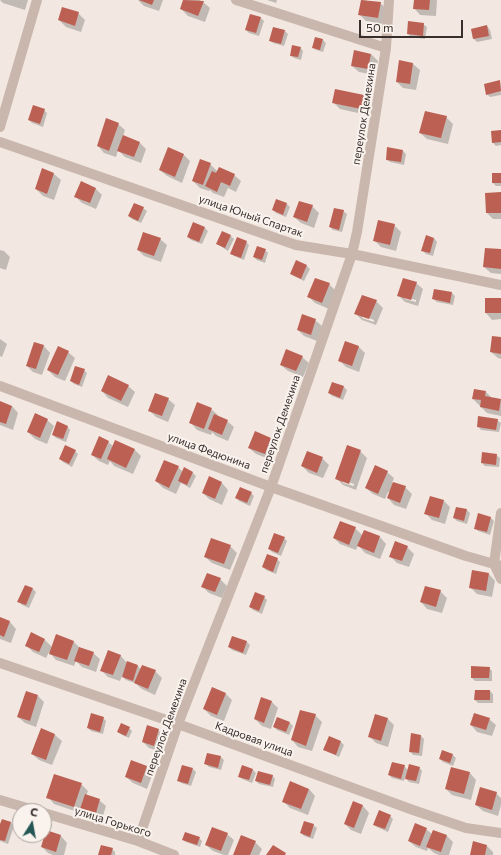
<!DOCTYPE html>
<meta charset="utf-8">
<style>
body{margin:0}
#map{position:relative;width:501px;height:855px;overflow:hidden;background:#f2e8e1;font-family:Commissioner,sans-serif}
canvas{display:block}
.north{position:absolute;left:12px;top:803px;width:40px;height:40px;box-sizing:border-box;background:#f9f2ed;border:1px solid #aca49f;border-radius:50%;rotate:11deg;font-size:11px;font-weight:700;line-height:16px;text-align:center;color:#382e2b}
.north::after{content:'';display:block;margin:auto;width:14px;height:18px;background:#245754;clip-path:polygon(50% 0,100% 100%,50% 72%,0 100%)}
.scale{position:absolute;left:359px;top:20px;width:104px;height:18px;box-sizing:border-box;border:2px solid #382e2b;border-top:0;padding-left:5px;font-size:12px;line-height:14px;white-space:nowrap;color:#382e2b;-webkit-text-stroke:3px #f9f2ed;paint-order:stroke}
</style>
<div id="map">
<canvas width="501" height="855"></canvas>
<div class="north">С</div>
<div class="scale">50 m</div>
</div>
<script>
const ctx = document.querySelector('canvas').getContext('2d');
ctx.lineJoin = 'round';
function fill(path, color) { ctx.fillStyle = color; ctx.fill(path, 'evenodd'); }
function stroke(path, color, width, dash) { ctx.strokeStyle = color; ctx.lineWidth = width; ctx.lineCap = dash ? 'butt' : 'round'; ctx.setLineDash(dash || []); ctx.stroke(path); }
function write(font, color, halo, rows, align = 'center') {
  ctx.font = font + ' Commissioner,sans-serif'; ctx.lineWidth = 4; ctx.setLineDash([]); ctx.textBaseline = 'middle'; ctx.strokeStyle = halo; ctx.fillStyle = color; for (const [text, x, y, turn = 0] of rows) {
    ctx.save(); ctx.translate(x, y); ctx.rotate((+turn || 0) * Math.PI / 180); ctx.textAlign = isNaN(turn) ? turn : align; if (halo) ctx.strokeText(text, 0, 0); ctx.fillText(text, 0, 0); ctx.restore();
  }
}
fill(new Path2D(`
 M0 0H28L25 10 3 3Z
 M138 0H163L159 11 144 6Z
 M184 0H199L203 2 210 8 205 22 188 16 181 9Z
 M267 0H277L276 3Z
 M362 0 380 3 387 9 384 24 366 21 359 14Z
 M415 0H437L436 16 420 15 414 8Z
 M78 13 85 20 81 32 66 27 59 20Z
 M251 15 261 18 264 21 259 36 249 33 246 30Z
 M423 24 427 27 425 39 411 37 408 34Z
 M487 26 490 30 492 39 477 42 474 39 472 29Z
 M285 31 288 34 284 46 273 43 270 40Z
 M323 40 326 43 323 52 316 50 313 47Z
 M300 47 303 51 301 60 294 58 291 55Z
 M371 54 378 61 374 75 359 72 352 66Z
 M400 61 413 64 420 70 416 90 403 88 397 82Z
 M500 81 501 95 490 97 487 94 485 85Z
 M363 96 370 103 367 115 340 109 334 103Z
 M44 110 47 113 43 127 32 123 29 120Z
 M446 117 453 124 448 144 427 139 420 133Z
 M118 124 125 130 123 136 140 143 146 149 141 163 125 157 118 150 116 157 104 153 98 146Z
 M501 131V145L496 146 493 143Z
 M403 151 406 154 404 165 390 162 387 159Z
 M184 155 190 161 182 183 167 176 160 170Z
 M210 164 218 172 234 175 241 181 236 192 228 188 224 197 213 193 210 190 209 191 200 188 193 181Z
 M43 170 54 174 61 180 54 200 43 196 36 189Z
 M501 174V186H496L493 183Z
 M95 188 102 195 96 209 82 203 75 196Z
 M501 193V219H493L487 213Z
 M287 204 290 207 286 217 276 213 273 210Z
 M312 206 319 213 314 228 301 223 294 217Z
 M143 208 147 211 141 223 132 219 129 216Z
 M343 211 347 214 342 232 333 230 330 227Z
 M193 224 205 228 208 231 202 244 191 240 188 237Z
 M394 225 401 232 396 251 381 247 374 240Z
 M231 236 234 239 228 251 217 244Z
 M434 238 437 242 433 256 426 254 423 251Z
 M160 239 167 245 161 262 144 256 138 250Z
 M246 242 249 245 244 260 234 256 231 253Z
 M0 250 4 251 10 257 6 270 0 268Z
 M265 250 268 253 265 263 257 260 254 257Z
 M501 250V274L491 273 484 267Z
 M296 261 307 266 310 269 304 281 294 276 291 273Z
 M416 283 423 289 418 306 405 302 398 295ZM405 297 416 300V302L405 299Z
 M329 284 336 291 329 309 315 303 309 297Z
 M435 290 452 293 455 296 453 305 437 302 433 299Z
 M501 299V319L492 320 486 313Z
 M376 301 383 308 376 325 362 320 355 313ZM362 315 374 320V322L362 318Z
 M315 320 322 326 317 341 304 336 298 330Z
 M501 338V359L498 358 491 352Z
 M0 339 7 344 2 357 0 356Z
 M346 342 359 347 365 353 359 372 346 367 339 360Z
 M35 343 44 346 50 353 42 375 33 372 27 366Z
 M68 352 75 358 65 381 55 377 48 370Z
 M302 357 309 363 303 377 288 371 281 365Z
 M84 370 87 373 82 387 74 384 71 381Z
 M128 386 135 392 128 407 108 398 102 391Z
 M344 387 347 390 343 400 332 396 329 393Z
 M486 392 493 399 501 401V416L487 413 473 399Z
 M168 399 175 405 168 422 156 417 149 410Z
 M0 402 12 406 18 413 13 430 0 425Z
 M211 409 218 415 217 417 227 421 234 427 228 441 216 436 212 432 211 435 197 430 191 423Z
 M47 420 54 426 47 444 35 439 28 432Z
 M497 420 501 423 499 432 481 430 478 426Z
 M67 426 70 430 66 442 56 438 53 435Z
 M255 433 271 439 277 446 272 460 256 454 249 448Z
 M108 442 113 446 134 449 141 456 133 474 114 466 110 461 108 465 99 461 92 455Z
 M75 451 78 454 72 467 63 462 60 459Z
 M360 451 367 458 356 490 343 485 337 479ZM343 480 354 484V486L343 483Z
 M496 455 500 458 499 467 485 466 482 463Z
 M322 458 329 465 323 478 309 473 302 466Z
 M178 467 183 472 184 469 193 473 196 476 190 488 181 483 176 494 163 488 156 481Z
 M387 472 394 478 392 483 405 487 412 494 406 509 394 505 388 498 390 492H388L385 499 373 494 366 488Z
 M210 478 222 483 228 490 222 505 209 499 203 493Z
 M251 493 254 496 250 506 239 501 236 498Z
 M444 501 450 507 445 524 432 520 426 514Z
 M467 510 470 513 467 524 457 521 454 518Z
 M479 514 491 518 494 521 490 535 478 531 475 528Z
 M355 528 363 536 365 531 380 537 386 544 380 559 365 553 358 545 356 550 340 544 334 538Z
 M284 538 287 541 281 556 272 552 269 549Z
 M230 546 237 553 230 570 212 563 205 557Z
 M407 547 414 554 409 567 397 563 390 556Z
 M277 559 280 562 276 574 266 570 263 567Z
 M489 574 495 581 492 597 477 594 470 587Z
 M220 579 227 586 222 598 209 593 202 586Z
 M25 586 33 589 36 592 29 608 22 605 19 602Z
 M440 591 447 598 442 613 427 609 421 602Z
 M264 597 267 600 262 614 253 610 250 607Z
 M0 618 10 622 16 629 11 643 0 639Z
 M32 633 45 640 52 647 56 636 74 642 80 648 93 653 100 659 96 672 82 667 76 661 74 666 56 660 49 652 46 658 33 652 26 645Z
 M233 637 247 642 250 645 246 655 232 650 229 647Z
 M120 655 127 663 138 666 141 669 155 671 162 678 155 695 142 689 135 683 126 680 122 676 120 681 108 677 101 670Z
 M489 668 492 671V681H475L472 678Z
 M212 688 226 694 232 700 224 721 211 716 204 709Z
 M490 691 493 694V703H478L475 700Z
 M38 696 44 702 36 727 25 723 18 717Z
 M271 701 278 708 271 729 262 726 255 719Z
 M315 715 322 722 312 751 298 747 292 740Z
 M103 718 106 721 103 734 91 731 88 728Z
 M387 718 394 725 388 747 376 743 369 736Z
 M489 719 496 725 492 736 477 732 471 725Z
 M290 723 293 726 289 735 277 730 274 727Z
 M129 728 132 731 129 738 122 735 118 732Z
 M41 730 55 735 62 741 52 765 39 760 32 754Z
 M158 730 165 737 161 752 149 748 143 742Z
 M421 736 424 739 422 756 413 755 410 751Z
 M329 737 341 742 344 745 339 757 328 752 324 749Z
 M208 754 221 757 224 760 221 770 209 767 206 764Z
 M453 755 456 758 453 766 443 762 440 759Z
 M242 766 253 770 256 773 252 783 242 779 239 776Z
 M404 766 408 770 419 767 422 771 419 784 409 782 405 777 404 781 392 778 389 775Z
 M146 767 153 773 147 789 133 783 126 777Z
 M451 768 470 773 476 780 471 800 452 795 446 789Z
 M193 769 196 772 191 786 181 783 178 780Z
 M272 775 275 779 273 787 259 784 256 781Z
 M81 784 88 791 86 796 99 800 106 806 102 819 88 815 82 809 81 813 54 804 48 797Z
 M309 789 315 796 308 815 290 808 283 801Z
 M496 793 501 798V805L498 816 483 811 476 805Z
 M353 802 363 806 369 813 361 834 351 830 345 824Z
 M390 816 393 819 388 832 377 827 374 824Z
 M2 820 11 822 14 826 8 844 0 841V827Z
 M313 825 317 828 313 839 304 836 301 833Z
 M426 829 432 834 433 831 447 836 453 842 449 855H439L434 853 428 848 427 851 416 847 409 841Z
 M46 832 61 836 67 843 64 855H53L48 853 42 847Z
 M227 834 234 840 228 855H224L213 851 206 845Z
 M199 838 202 841 200 847 186 842 183 839Z
 M255 842 262 849 259 855H234Z
 M487 846 493 852V855H471Z
 M112 849 115 852V855H99Z`), '#0003');
fill(new Path2D(`
 M139 0H154L152 5Z
 M183 0 204 1 198 16 180 9Z
 M361 0 381 2 378 18 358 15Z
 M414 0H430L429 10 413 9Z
 M62 7 79 12 75 26 58 20Z
 M250 14 261 17 256 33 245 30Z
 M408 21 424 23 423 36 407 34Z
 M487 25 489 36 473 39 471 29Z
 M273 27 285 30 281 44 269 41Z
 M315 37 323 39 320 50 312 48Z
 M292 45 301 47 298 57 290 56Z
 M354 50 371 54 368 69 351 66Z
 M399 60 413 63 410 84 396 82Z
 M500 80 501 91 486 95 484 84Z
 M335 89 364 95 361 109 332 103Z
 M33 105 45 109 40 124 28 120Z
 M425 111 447 116 441 138 419 133Z
 M106 118 119 123 109 151 97 146Z
 M501 130V142L492 143 491 131Z
 M123 135 140 142 134 157 117 151Z
 M168 147 184 154 175 177 159 170Z
 M387 147 403 150 401 162 386 160Z
 M200 159 211 163 203 185 192 181Z
 M219 167 235 174 230 186 221 182 217 192 205 186 212 171 216 173Z
 M42 168 54 173 47 194 35 189Z
 M492 173H501V183H492Z
 M81 181 96 188 90 203 74 197Z
 M501 192V213H486L485 193Z
 M276 199 287 203 283 215 272 210Z
 M299 201 313 205 307 222 293 217Z
 M134 203 144 207 138 221 128 216Z
 M334 208 344 210 339 230 329 227Z
 M378 220 395 224 390 245 373 241Z
 M193 222 205 227 199 242 187 237Z
 M222 231 231 235 225 248 216 244Z
 M143 232 161 238 154 256 137 250Z
 M426 235 434 238 430 253 421 251Z
 M237 237 247 241 241 258 230 254Z
 M257 246 266 249 262 260 253 257Z
 M485 248 501 249V269L483 267Z
 M296 260 307 265 301 279 290 274Z
 M315 278 330 283 322 303 307 297Z
 M403 278 417 282 411 300 397 296Z
 M434 289 452 292 450 303 432 299Z
 M362 295 377 300 369 319 354 314Z
 M485 298H501V313H485Z
 M302 314 316 319 311 335 297 330Z
 M492 336 501 337V354L490 352Z
 M345 341 359 346 352 366 338 361Z
 M34 342 44 345 36 369 26 366Z
 M58 346 69 351 58 375 47 370Z
 M286 349 303 356 296 371 280 365Z
 M75 366 85 369 79 385 70 381Z
 M108 375 129 385 121 401 101 391Z
 M332 382 344 386 340 398 328 393Z
 M474 389 486 391 485 396 501 399 499 411 480 407 481 400 472 399Z
 M155 393 169 398 162 416 148 411Z
 M0 401 12 406 6 424 0 422Z
 M197 402 212 408 204 429 189 423Z
 M35 413 48 419 40 438 27 432Z
 M214 414 228 420 222 435 208 429Z
 M478 416 498 419 496 430 477 427Z
 M57 421 68 426 63 439 52 435Z
 M255 431 271 438 265 454 248 448Z
 M99 436 109 441 101 459 91 455Z
 M115 440 135 449 126 468 107 459Z
 M65 445 76 450 69 464 59 459Z
 M347 445 361 450 349 484 335 479Z
 M307 451 323 457 317 473 301 466Z
 M482 452 497 454 496 465 481 463Z
 M164 460 179 466 169 488 155 481Z
 M375 465 388 471 378 494 365 488Z
 M184 467 193 472 187 485 178 481Z
 M209 476 222 482 215 499 202 493Z
 M393 482 406 486 400 503 387 498Z
 M240 487 252 492 247 503 235 498Z
 M430 496 444 500 439 518 424 514Z
 M456 507 467 509 464 521 453 518Z
 M478 513 491 517 487 532 474 529Z
 M340 521 356 527 349 545 333 538Z
 M364 530 380 536 374 553 357 546Z
 M274 533 285 537 278 553 268 549Z
 M211 538 231 545 224 564 204 557Z
 M395 541 408 546 402 561 389 557Z
 M267 554 278 558 273 572 262 567Z
 M472 570 489 573 486 591 469 588Z
 M207 573 221 578 215 592 201 587Z
 M25 585 33 588 26 605 17 602Z
 M425 586 441 590 436 607 420 602Z
 M255 592 265 596 259 611 249 607Z
 M0 617 10 621 4 637 0 635Z
 M31 632 45 639 39 652 25 646Z
 M56 634 74 641 67 660 49 654Z
 M232 636 247 641 243 653 228 647Z
 M79 647 94 652 89 666 74 661Z
 M108 650 121 655 113 675 100 671Z
 M127 661 138 665 133 681 122 677Z
 M142 665 156 670 148 689 134 683Z
 M471 666 490 667 489 678H471Z
 M212 687 226 693 217 715 203 709Z
 M475 690H490V700H474Z
 M26 691 38 695 30 721 17 717Z
 M261 697 272 701 264 723 254 719Z
 M300 710 316 714 306 746 291 740Z
 M91 713 104 717 100 732 87 728Z
 M474 713 490 718 486 730 470 725Z
 M375 714 388 718 381 741 368 737Z
 M277 717 290 722 286 732 273 727Z
 M121 723 130 727 126 736 117 732Z
 M147 725 159 729 154 746 142 742Z
 M41 728 55 734 46 760 31 754Z
 M411 733 421 735 419 753 409 752Z
 M329 736 341 741 336 755 323 750Z
 M442 750 453 754 450 763 439 759Z
 M207 753 221 756 218 768 204 764Z
 M131 760 147 766 141 783 125 777Z
 M392 762 405 765 401 779 388 775Z
 M409 764 420 767 416 781 405 779Z
 M182 765 193 768 188 784 177 781Z
 M242 765 253 769 249 780 238 777Z
 M451 767 470 772 464 794 445 789Z
 M258 771 273 775 270 785 255 781Z
 M54 774 82 783 74 807 46 798Z
 M290 781 309 789 301 809 282 802Z
 M480 787 497 792 492 810 475 805Z
 M85 794 100 799 96 813 80 809Z
 M353 801 363 805 354 828 344 824Z
 M379 810 391 815 385 829 373 825Z
 M2 819 11 822 5 841 0 840V824Z
 M304 821 314 824 310 837 300 833Z
 M415 823 427 828 420 846 408 841Z
 M212 827 228 833 221 851 205 845Z
 M46 830 61 835 56 852 41 847Z
 M433 830 447 835 441 852 426 847Z
 M185 832 200 837 197 845 182 840Z
 M241 835 256 841 250 855H233Z
 M473 841 487 845 485 855H470Z
 M101 845 113 848 111 855H98Z
 M273 845 286 853 285 855H266Z`), '#bd6054');
stroke(new Path2D(`
 M236 0 386 48
 M0 127 37 0
 M0 142 296 245 352 254 501 285
 M0 386 271 487 466 556 501 566
 M501 513 494 564 501 579
 M0 663 178 724 413 810 466 828 501 833
 M0 800 37 811
 M44 813 138 841 174 855
 M138 841 178 724 271 487 352 254 357 232 386 48 389 0`), '#c9b7ad', 10);
write('11px', '#382e2b', '#f9f2ed', [
 ["переулок Демехина",364,114,-81],
 ["улица Юный Спартак",251,216,19],
 ["переулок Демехина",280,424,-71],
 ["улица Федюнина",209,451,20],
 ["переулок Демехина",166,727,-70],
 ["Кадровая улица",254,739,20],
 ["улица Горького",113,822,17]
]);
</script>
